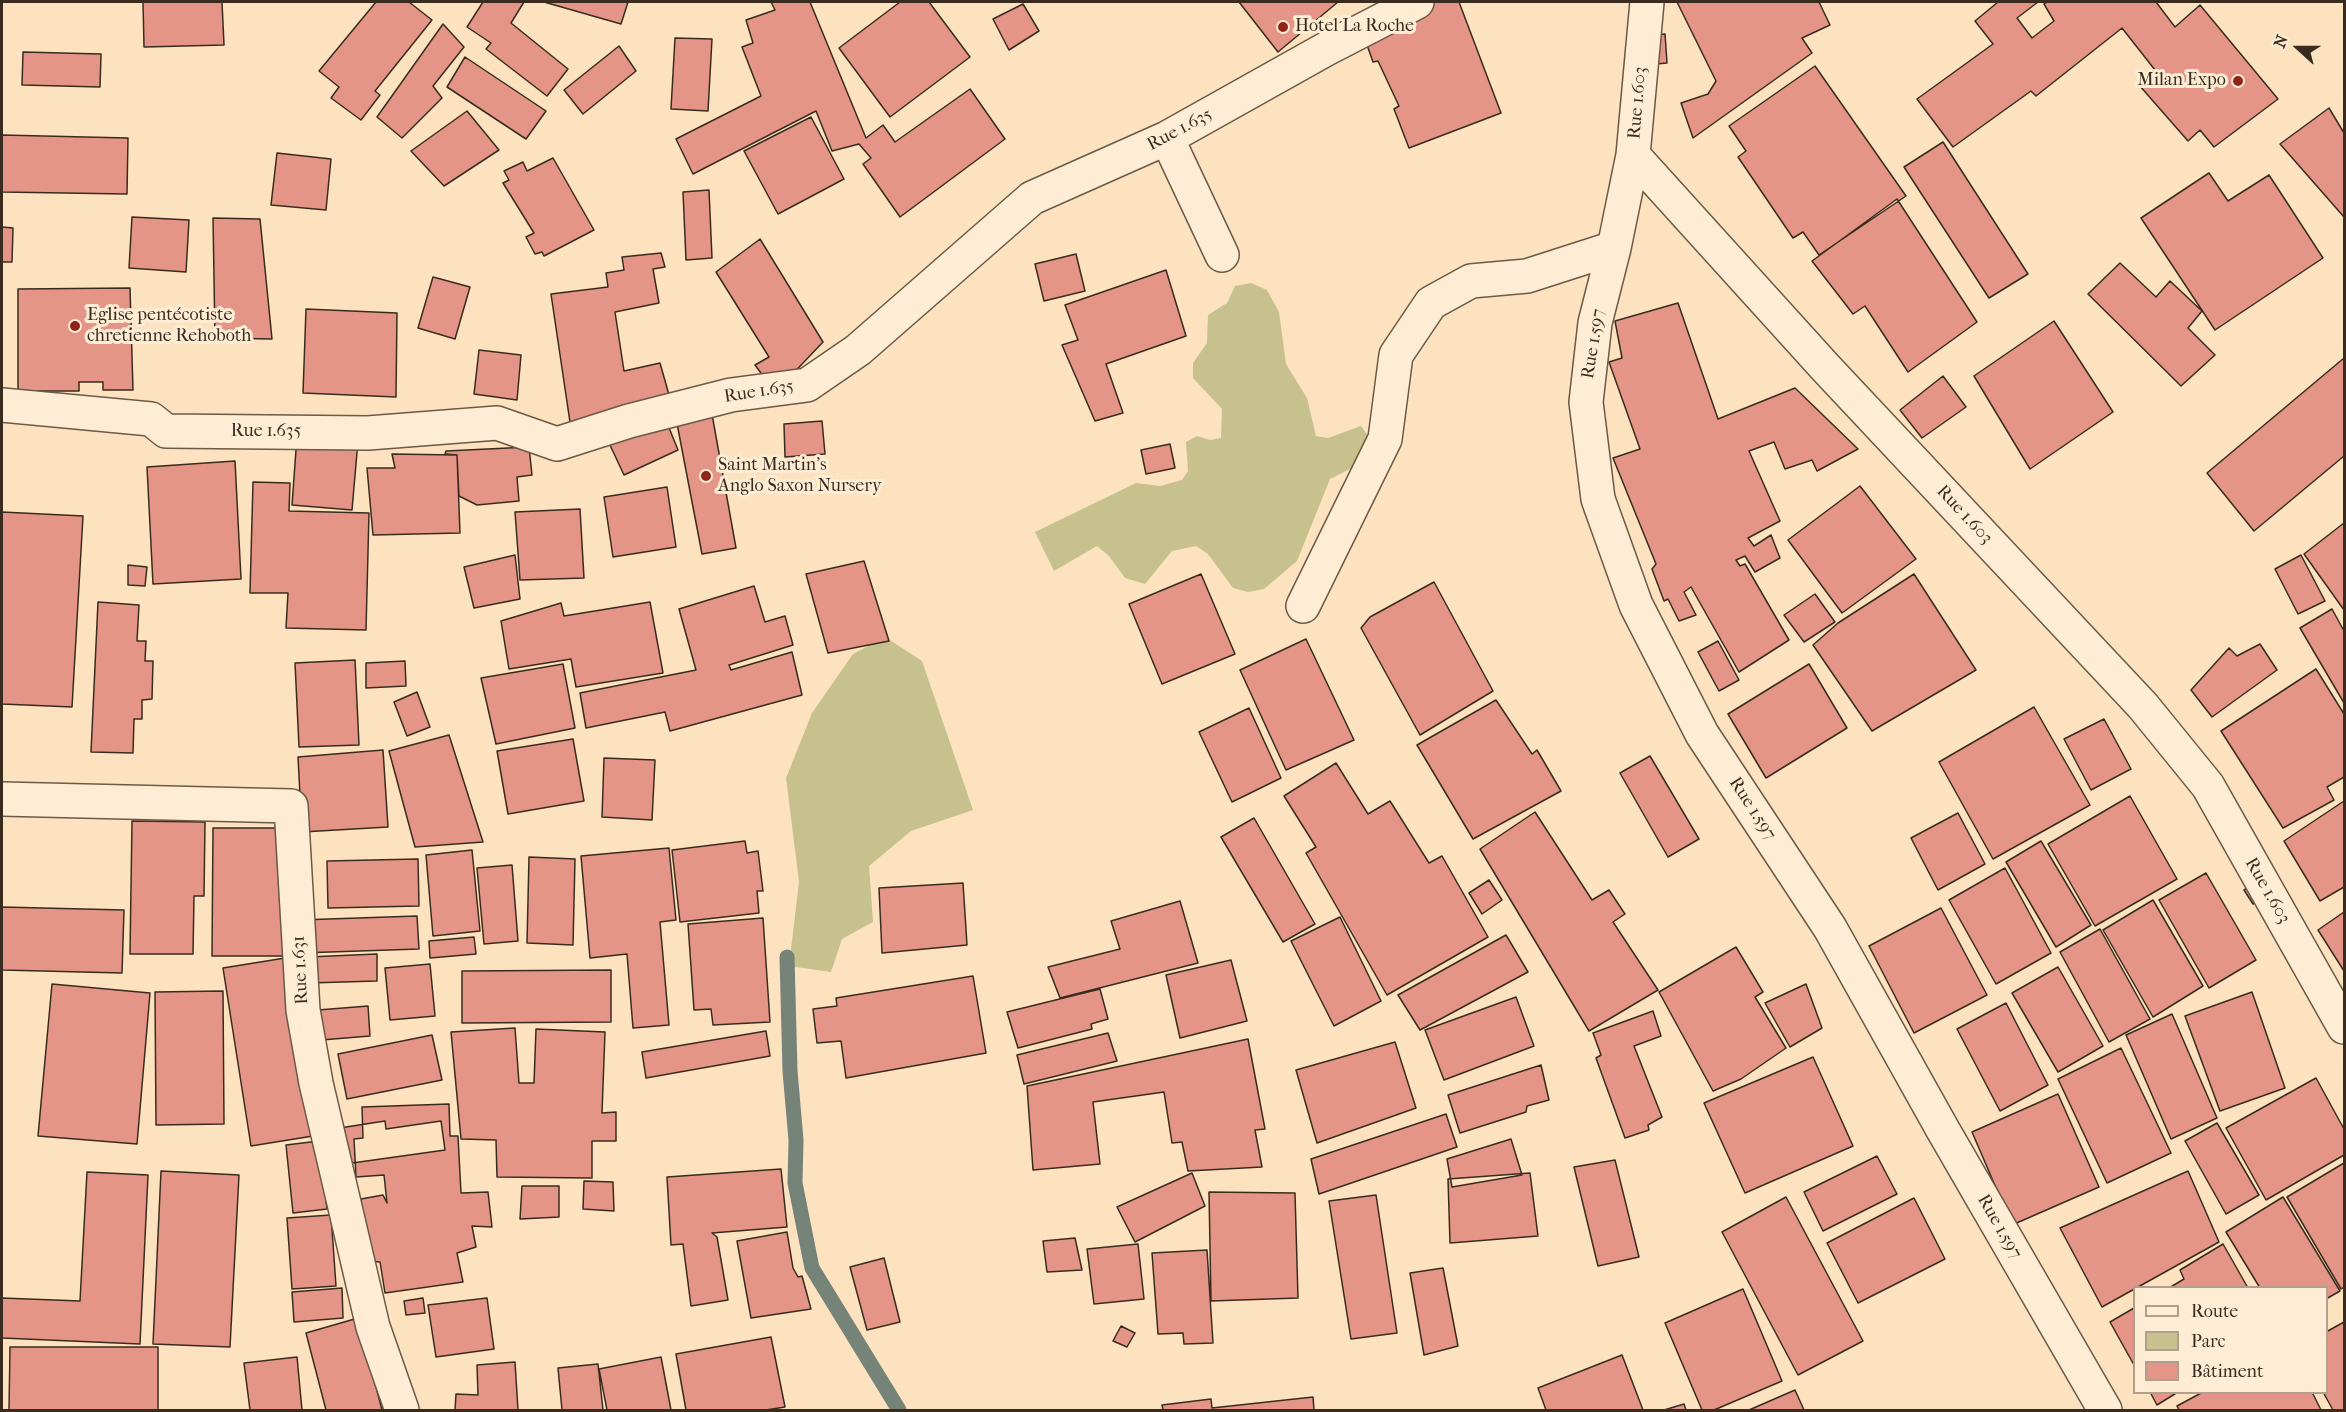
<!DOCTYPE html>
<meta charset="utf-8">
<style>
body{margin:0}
#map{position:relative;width:2346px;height:1412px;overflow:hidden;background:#fde2bf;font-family:"IM FELL French Canon",serif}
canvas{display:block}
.frame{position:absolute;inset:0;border:3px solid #392c1e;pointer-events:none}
.legend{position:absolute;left:2133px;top:1286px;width:195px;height:108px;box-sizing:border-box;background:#feecd5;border:2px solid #af9f8c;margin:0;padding:8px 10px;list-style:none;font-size:18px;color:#392c1e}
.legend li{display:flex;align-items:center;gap:12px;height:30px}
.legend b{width:30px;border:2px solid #af9f8c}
.north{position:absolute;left:2268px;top:18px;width:60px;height:60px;-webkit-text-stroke:4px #feecd5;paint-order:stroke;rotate:291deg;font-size:16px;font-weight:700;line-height:24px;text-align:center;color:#392c1e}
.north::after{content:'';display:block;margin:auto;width:21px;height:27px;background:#392c1e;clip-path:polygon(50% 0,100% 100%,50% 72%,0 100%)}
</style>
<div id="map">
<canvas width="2346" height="1412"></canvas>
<div class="frame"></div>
<ul class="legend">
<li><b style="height:8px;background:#feecd5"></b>Route</li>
<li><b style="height:16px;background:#c7c18d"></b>Parc</li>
<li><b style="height:16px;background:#e49588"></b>Bâtiment</li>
</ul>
<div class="north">N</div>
</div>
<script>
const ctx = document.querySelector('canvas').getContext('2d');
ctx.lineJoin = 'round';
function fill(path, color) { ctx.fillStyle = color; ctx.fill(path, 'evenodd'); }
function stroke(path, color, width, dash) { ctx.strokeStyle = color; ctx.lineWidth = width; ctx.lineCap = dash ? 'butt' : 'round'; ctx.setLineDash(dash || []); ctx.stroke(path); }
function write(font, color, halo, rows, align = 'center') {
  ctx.font = font + ' "IM FELL French Canon",serif'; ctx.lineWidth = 6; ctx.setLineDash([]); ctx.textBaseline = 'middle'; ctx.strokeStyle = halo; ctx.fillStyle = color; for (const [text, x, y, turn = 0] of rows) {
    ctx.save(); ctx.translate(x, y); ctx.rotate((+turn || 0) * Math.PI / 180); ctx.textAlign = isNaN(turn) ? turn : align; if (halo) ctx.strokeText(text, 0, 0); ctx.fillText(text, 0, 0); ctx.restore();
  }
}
fill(new Path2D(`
 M1251 283 1267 290 1279 312 1286 364 1307 398 1316 436 1328 438 1361 426 1371 440 1364 462 1330 479 1297 561 1264 589 1248 592 1233 588 1208 554 1196 546 1172 551 1145 584 1125 578 1109 556 1097 546 1054 571 1035 532 1136 483 1160 486 1182 480 1188 471 1186 442 1197 436 1210 440 1221 438 1222 409 1193 378V363L1207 343 1208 315 1227 303 1235 286Z
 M885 637 922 661 973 810 911 831 869 866 873 922 842 939 831 972 789 966 799 882 786 778 812 713 853 654Z`), '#c7c18d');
stroke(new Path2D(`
 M787 957 790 1071 796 1140 795 1183 812 1268 899 1410`), '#768378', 15);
const building = new Path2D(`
 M143 2H222L224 45 144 47Z
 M376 2H409L432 20 375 91 380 95 361 120 331 98 339 87 319 71Z
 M483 2H524L511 23 568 69 547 96 486 49 491 43 467 27Z
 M544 2H628L621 24Z
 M771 2H810L866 138 883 125 895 142 970 89 1005 139 900 217 863 164 871 158 859 144 832 151 816 111 693 174 676 139 761 96 742 47 753 43 746 20 775 10Z
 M900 2H929L970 57 890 117 839 48Z
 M1239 2H1338L1278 52Z
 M1421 2H1459L1501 113 1409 148 1394 109 1399 106 1378 61 1373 62 1360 25Z
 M1677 2H1819L1830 25 1802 38 1812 53 1693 138 1681 103 1708 94 1716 81Z
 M1998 2H2038L2017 18 2032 38 2054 21 2044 4 2047 2H2156L2175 27 2200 5 2278 99 2214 147 2200 130 2188 141 2139 85 2155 70 2122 28 2036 96 2031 91 1953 147 1917 99 1993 44 1975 21Z
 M1023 4 1039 31 1009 50 993 19Z
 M443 24 464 47 433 86 442 98 402 138 377 117Z
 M1665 34 1667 63 1656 64 1653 35Z
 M675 38 712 39 708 111 671 109Z
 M619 46 636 71 583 114 564 90Z
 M23 52 101 54 100 87 22 85Z
 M465 57 546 111 526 139 447 87Z
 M1815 66 1906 196 1819 255 1803 232 1793 238 1738 157 1746 151 1729 126Z
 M2329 108 2344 133V217L2280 144Z
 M467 111 499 150 444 186 411 151Z
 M811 117 844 179 778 214 744 151Z
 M2 135 128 138 127 194 2 192Z
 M1943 142 2028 274 1989 298 1904 167Z
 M277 153 331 159 326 210 271 205Z
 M553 158 594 230 544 256 542 252 535 254 526 237 534 233 503 183 509 180 504 171 523 162 527 171Z
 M2209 173 2228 201 2269 175 2323 258 2215 330 2141 218Z
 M709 190 712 258 686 260 683 192Z
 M1897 199 1977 322 1908 372 1865 306 1853 314 1812 261Z
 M132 217 189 220 186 272 129 268Z
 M213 218 260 219 272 339 215 338Z
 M2 227 13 228 12 262H2Z
 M760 239 823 342 785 382 772 388 755 365 769 357 716 272Z
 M661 253 665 267 653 269 659 303 615 312 624 371 660 363 671 402 571 429 551 294 608 287 606 273 624 270 622 257Z
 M1076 254 1085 291 1044 301 1035 264Z
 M2120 263 2156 297 2170 281 2202 311 2188 328 2215 355 2181 386 2088 294Z
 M1166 270 1186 336 1106 364 1123 413 1095 421 1062 345 1078 340 1065 305Z
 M433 277 470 287 455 339 418 328Z
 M130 288 133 390H103V382H79V391H18V289Z
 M1678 303 1718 419 1795 388 1858 449 1817 471 1812 460 1785 469 1774 442 1749 451 1780 521 1748 538 1754 546 1771 535 1780 558 1755 572 1745 556 1736 560 1740 566 1745 564 1789 640 1739 672 1691 587 1684 592 1696 615 1679 621 1668 599 1664 601 1652 569 1656 564 1613 458 1640 449 1609 362 1622 358 1615 321Z
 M306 309 397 313 396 397 303 393Z
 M2054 321 2113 412 2030 469 1974 376Z
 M479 350 521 355 517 400 474 394Z
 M2344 358V456L2254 531 2207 473Z
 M1943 376 1966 407 1922 438 1900 410Z
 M710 403 736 548 702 554 675 413Z
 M665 418 678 450 624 475 609 443Z
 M822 421 825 454 785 457 784 424Z
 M297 436 358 441 352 510 292 505Z
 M1170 444 1175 468 1146 474 1141 450Z
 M529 447 532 475 517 477 519 501 477 505 459 496 457 455 445 454 446 451Z
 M392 454 457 455 460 533 373 535 367 468H395Z
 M235 461 241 579 153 584 147 467Z
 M253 482 290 483 289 511 369 513 366 630 286 628 288 593H250Z
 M1860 486 1916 559 1842 613 1788 540Z
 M667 487 676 547 613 557 604 497Z
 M580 509 584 578 520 580 515 512Z
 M2 512 83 516 72 707 2 704Z
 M2344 523V610L2304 554Z
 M515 555 520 599 474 608 464 567Z
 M2301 555 2325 601 2298 614 2275 569Z
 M864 561 889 641 828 653 806 574Z
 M128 565 147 567 145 586 128 585Z
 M1201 574 1235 654 1162 684 1129 604Z
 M1914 574 1976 670 1872 731 1813 645 1838 623Z
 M1434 582 1493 691 1420 735 1361 628 1370 617Z
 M754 586 765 622 785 616 793 645 729 665 731 670 792 652 802 695 670 731 665 712 586 728 580 693 696 670 679 609Z
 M1815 594 1835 622 1804 642 1784 615Z
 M98 602 139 605 137 641H146L145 661H153L152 699 142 700V719H134L133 753 91 752Z
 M650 602 663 673 576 687 571 659 509 669 501 621 561 603 564 616Z
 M2332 609 2344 631V703L2300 628Z
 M1306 639 1354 740 1286 770 1240 670Z
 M1718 641 1739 680 1719 691 1698 652Z
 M2260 644 2277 670 2212 717 2191 690 2229 648 2237 656Z
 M355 660 359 745 299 747 295 663Z
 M405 661 406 686 366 688V663Z
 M563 664 575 728 496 744 481 678Z
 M1809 664 1847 728 1766 778 1728 714Z
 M2316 669 2344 714V777L2327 787 2334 800 2283 828 2221 731Z
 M417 692 430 727 407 736 394 702Z
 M1496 700 1532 754 1537 750 1561 791 1473 839 1417 745Z
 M2034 707 2090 805 1993 859 1939 762Z
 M1249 708 1281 778 1232 802 1199 732Z
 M2104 719 2131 769 2091 790 2064 739Z
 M449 735 483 842 415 847 389 751Z
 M573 739 584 801 508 814 497 751Z
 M383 750 388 827 302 832 298 757Z
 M1650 756 1699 839 1668 857 1620 773Z
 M604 758 655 760 652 820 602 817Z
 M1336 763 1368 814 1390 801 1429 863 1442 856 1488 937 1387 995 1306 853 1316 847 1284 796Z
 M2130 796 2177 879 2095 926 2048 844Z
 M2344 801V887L2320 901 2284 841Z
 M1535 812 1592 900 1609 890 1625 914 1613 922 1658 990 1589 1031 1480 849Z
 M1958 813 1985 864 1938 890 1911 838Z
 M1254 818 1315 924 1283 942 1221 837Z
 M132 821 205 822 204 896H194L193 954H130Z
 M213 828H286V956H212Z
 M745 841 747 853 758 851 763 891H757L759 913 680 922 672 850Z
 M2041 841 2091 925 2056 947 2006 862Z
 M669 848 676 920 660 922 669 1025 633 1028 627 954 590 958 581 856Z
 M472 850 480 931 433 936 426 855Z
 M529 857 575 859 573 945 527 943Z
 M418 859 419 906 328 908 327 861Z
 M512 865 518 941 484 944 477 868Z
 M2005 868 2051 953 1996 984 1949 900Z
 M2206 873 2256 960 2209 988 2159 900Z
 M1489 880 1502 900 1482 914 1469 893Z
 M963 883 967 945 882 953 879 888Z
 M2256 883 2264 897 2253 904 2244 890Z
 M2153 900 2203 986 2153 1017 2103 930Z
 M1180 901 1198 963 1060 998 1048 967 1120 949 1111 921Z
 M2 907 124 910 122 973 2 970Z
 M1941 908 1987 995 1914 1033 1869 946Z
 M2344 912V971L2318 930Z
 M417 916 419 949 300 953 299 920Z
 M1340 917 1381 1001 1334 1026 1291 941Z
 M763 918 770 1022 713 1025 711 1009 694 1010 688 924Z
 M2100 929 2150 1019 2109 1042 2060 952Z
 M1506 935 1528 972 1420 1030 1398 995Z
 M474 937 476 954 430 958 429 941Z
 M1736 947 1763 992 1755 997 1786 1048 1741 1079 1713 1091 1659 992Z
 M377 954V981L309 983 308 957Z
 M285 958 313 1136 251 1146 223 968Z
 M1231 960 1247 1021 1180 1038 1166 975Z
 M430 964 435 1016 390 1020 385 968Z
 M2058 967 2103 1046 2058 1072 2012 993Z
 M611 970V1022L462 1023V971Z
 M973 976 986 1053 846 1078 841 1041 817 1043 813 1009 837 1006 836 998Z
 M52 984 150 993 137 1144 38 1136Z
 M1806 984 1822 1028 1790 1047 1765 1003Z
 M1100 989 1108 1019 1091 1024 1092 1029 1018 1048 1007 1012Z
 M223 991 224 1124 156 1125 155 992Z
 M2252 992 2285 1088 2220 1111 2185 1016Z
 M1516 997 1534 1046 1444 1080 1425 1030Z
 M2006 1003 2048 1085 2000 1111 1957 1029Z
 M368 1006 370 1036 321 1040 318 1010Z
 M1653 1011 1661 1036 1634 1046 1662 1117 1648 1125 1649 1130 1625 1138 1596 1058 1601 1055 1593 1033Z
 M2172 1014 2217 1118 2171 1139 2126 1035Z
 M515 1028 519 1083H534L536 1029 605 1032 602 1113 616 1112V1141H592V1178L497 1177 496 1140 461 1139 451 1032Z
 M766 1031 770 1056 646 1078 642 1052Z
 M1108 1033 1117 1061 1024 1084 1017 1055Z
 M432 1035 442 1080 347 1099 338 1054Z
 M1248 1039 1265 1129 1255 1130 1262 1167 1188 1171 1182 1142 1172 1143 1164 1092 1093 1102 1100 1164 1033 1170 1027 1086Z
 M1395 1042 1416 1108 1317 1143 1296 1070Z
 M2121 1048 2171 1153 2107 1183 2058 1079Z
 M1813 1057 1853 1146 1745 1193 1704 1103Z
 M1541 1065 1549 1100 1527 1106 1526 1112 1460 1133 1448 1095Z
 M2316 1078 2344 1129V1155L2266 1200 2226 1128Z
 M2058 1094 2099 1187 2012 1225 1972 1132Z
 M449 1104 450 1136H458L461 1193 488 1192 492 1227 472 1226 476 1247 457 1253 463 1282 385 1293 380 1262 364 1261 361 1199 383 1195 387 1203 384 1175 356 1177 354 1139 363 1138 362 1107Z
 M1446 1114 1457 1147 1319 1194 1311 1159Z
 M385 1121 386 1129 441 1121 445 1150 338 1165 333 1129Z
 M2217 1123 2259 1195 2226 1214 2185 1141Z
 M1511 1139 1522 1175 1452 1187 1447 1159Z
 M319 1141 327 1209 293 1213 286 1145Z
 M1877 1156 1897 1194 1823 1231 1804 1192Z
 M1615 1160 1639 1257 1598 1266 1574 1167Z
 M2344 1163V1287L2341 1289 2287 1197Z
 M781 1169 787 1227 712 1233 717 1237 728 1300 691 1306 683 1244 671 1245 667 1177Z
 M161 1171 239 1175 230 1347 153 1344Z
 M2188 1171 2219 1242 2102 1307 2060 1228Z
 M87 1172 148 1175 140 1344 2 1338V1298L80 1301Z
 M1192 1173 1205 1206 1135 1242 1117 1207Z
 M1530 1173 1538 1236 1450 1243 1448 1179Z
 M584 1181 613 1182 614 1211 583 1209Z
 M522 1186H559V1217L520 1219Z
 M1209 1192 1295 1193 1298 1298 1211 1301Z
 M1376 1195 1397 1333 1351 1339 1329 1201Z
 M1786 1197 1863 1341 1798 1375 1722 1232Z
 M2283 1197 2340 1291 2326 1299V1288H2260L2226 1232Z
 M1914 1198 1945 1259 1858 1303 1827 1243Z
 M331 1215 336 1286 292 1289 287 1218Z
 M787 1232 793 1268 798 1277 802 1276 811 1309 751 1318 737 1241Z
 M1075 1238 1082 1270 1047 1272 1043 1241Z
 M1138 1244 1144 1299 1094 1304 1087 1249Z
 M2223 1244 2248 1288H2169L2184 1279 2180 1270Z
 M1207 1250 1213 1343 1184 1344 1183 1333 1158 1334 1152 1253Z
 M884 1258 900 1322 867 1330 850 1267Z
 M1443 1268 1458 1346 1424 1355 1410 1273Z
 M342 1288 343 1318 294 1322 292 1292Z
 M1743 1289 1782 1381 1714 1410H1702L1665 1323Z
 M423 1298 425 1313 406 1315 404 1301Z
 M487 1298 494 1349 436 1357 428 1305Z
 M2134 1308V1365L2110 1322Z
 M358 1318 382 1410H326L306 1333Z
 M2344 1322V1410H2333L2323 1392H2326V1332Z
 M1121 1326 1135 1333 1127 1347 1113 1341Z
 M771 1337 785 1407 766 1410H686L676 1354Z
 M10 1347H158V1410H9Z
 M1622 1355 1643 1410H1546L1538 1388Z
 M297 1357 302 1410H250L244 1363Z
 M661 1357 671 1410H607L599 1369Z
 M515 1362 518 1410H455L456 1394 478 1395 477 1365Z
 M598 1364 603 1410H562L558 1368Z
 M1795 1390 1804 1410H1749Z
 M2150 1392H2178L2157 1405Z
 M2203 1392H2312L2321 1410H2179L2177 1406Z
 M1313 1397 1314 1410H1163L1162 1405 1211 1399 1212 1408Z
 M1684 1404 1686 1410H1664Z`);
fill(building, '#e49588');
stroke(building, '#392c1e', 1.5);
const street = new Path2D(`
 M1647 2 1633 155 1825 367 2143 706 2208 786 2344 1027
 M1167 138 1222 255
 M1633 155 1614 248 1595 323 1586 402 1598 499 1636 605 1702 734 1830 928 1943 1130 2105 1410
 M2 405 151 419 166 431 368 433 497 423 557 444 629 421 731 395 807 385 858 350 1032 198 1167 138 1326 49 1417 2
 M1303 606 1385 439 1396 355 1431 303 1471 281 1527 276 1614 248
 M2 799 291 806 303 1010 316 1083 373 1327 402 1410`);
stroke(street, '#6a5a46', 36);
stroke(street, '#feecd5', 33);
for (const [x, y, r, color] of [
 [1283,27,6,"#8f2418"],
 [2238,81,6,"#8f2418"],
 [75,326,6,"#8f2418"],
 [706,476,6,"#8f2418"]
]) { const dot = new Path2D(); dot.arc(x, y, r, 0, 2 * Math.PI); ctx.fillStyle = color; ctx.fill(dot); stroke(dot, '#feecd5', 2); }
write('18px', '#392c1e', '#feecd5', [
 ["Hotel La Roche",1295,27],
 ["Milan Expo",2226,81,"right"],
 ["Eglise pentécotiste",87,316],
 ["chretienne Rehoboth",87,337],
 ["Saint Martin's",718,466],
 ["Anglo Saxon Nursery",718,487]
], 'left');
write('18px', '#392c1e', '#feecd5', [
 ["Rue 1.603",1638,103,-85],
 ["Rue 1.635",1180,130,-28],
 ["Rue 1.597",1594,344,-81],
 ["Rue 1.635",759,392,-9],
 ["Rue 1.635",266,432],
 ["Rue 1.603",1964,515,47],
 ["Rue 1.597",1752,809,57],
 ["Rue 1.603",2267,891,60],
 ["Rue 1.631",301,970,-93],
 ["Rue 1.597",1999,1227,60]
]);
</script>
